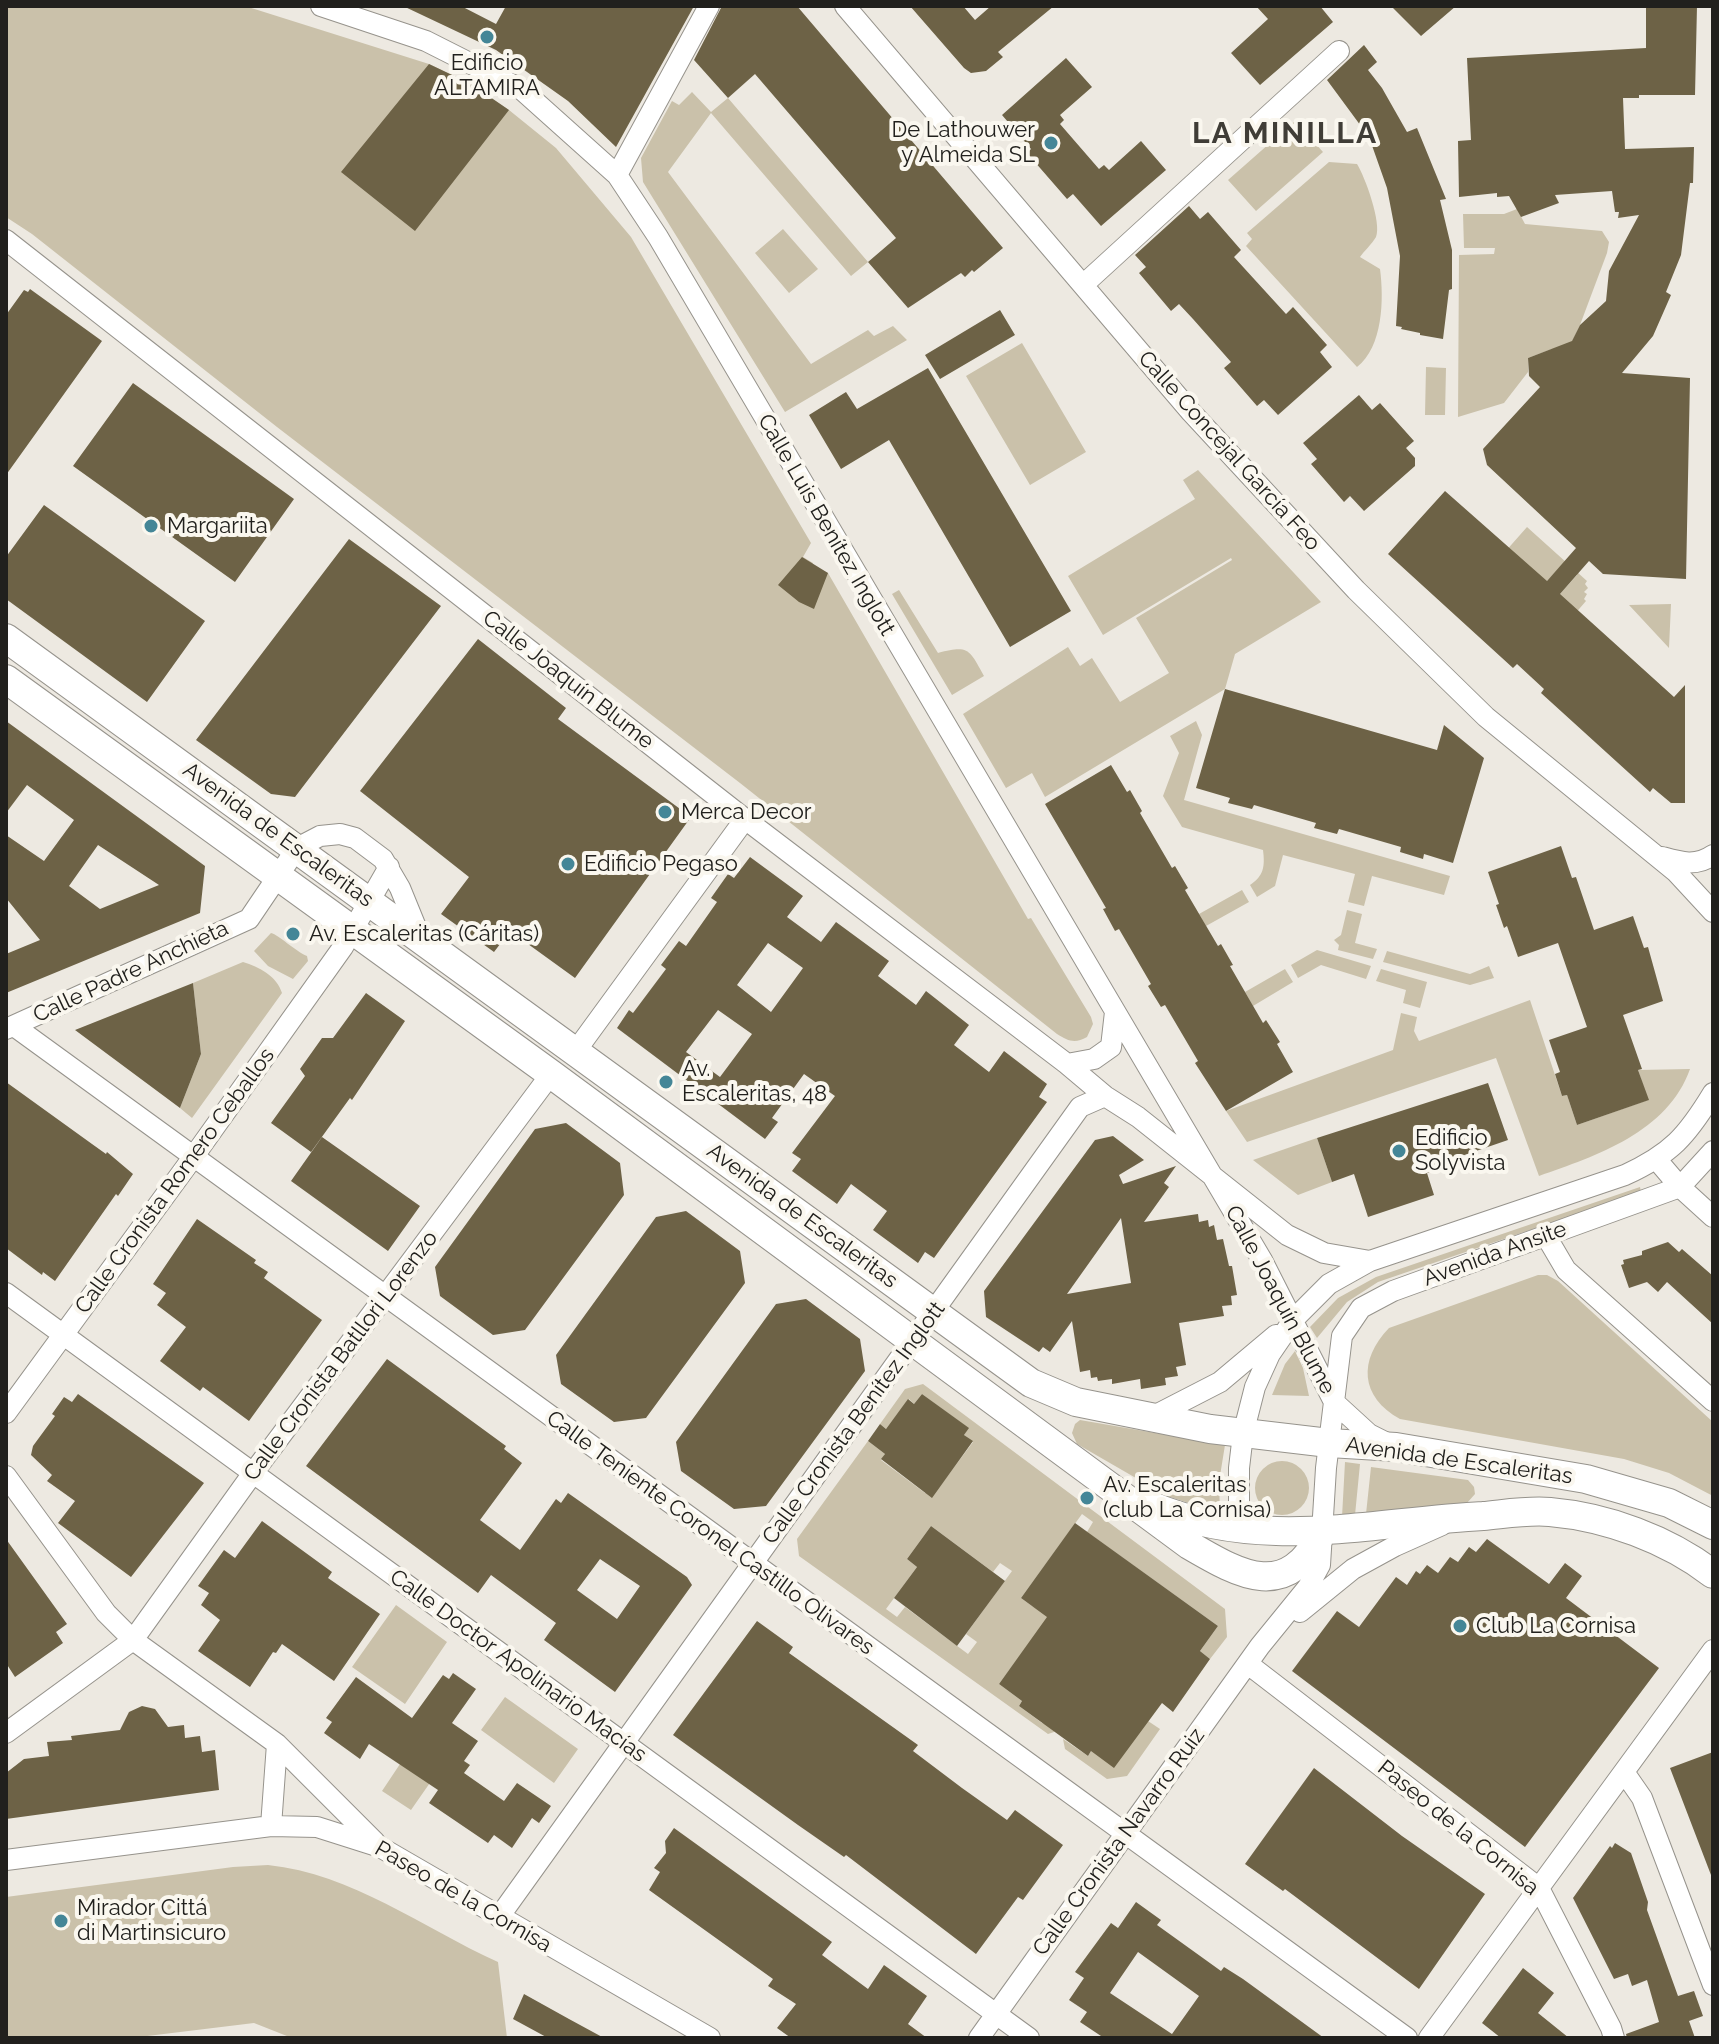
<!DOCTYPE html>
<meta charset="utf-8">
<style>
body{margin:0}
#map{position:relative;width:1719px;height:2044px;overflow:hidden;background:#ede9e1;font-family:Raleway,sans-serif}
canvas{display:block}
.frame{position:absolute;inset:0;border:8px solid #21201d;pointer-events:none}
</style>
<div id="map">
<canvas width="1719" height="2044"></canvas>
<div class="frame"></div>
</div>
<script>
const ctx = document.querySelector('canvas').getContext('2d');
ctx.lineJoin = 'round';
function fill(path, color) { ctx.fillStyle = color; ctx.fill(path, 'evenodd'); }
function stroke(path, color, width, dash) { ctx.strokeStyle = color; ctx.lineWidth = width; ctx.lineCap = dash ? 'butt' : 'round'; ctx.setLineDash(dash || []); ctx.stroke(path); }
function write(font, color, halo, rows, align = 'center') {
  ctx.font = font + ' Raleway,sans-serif'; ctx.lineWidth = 8; ctx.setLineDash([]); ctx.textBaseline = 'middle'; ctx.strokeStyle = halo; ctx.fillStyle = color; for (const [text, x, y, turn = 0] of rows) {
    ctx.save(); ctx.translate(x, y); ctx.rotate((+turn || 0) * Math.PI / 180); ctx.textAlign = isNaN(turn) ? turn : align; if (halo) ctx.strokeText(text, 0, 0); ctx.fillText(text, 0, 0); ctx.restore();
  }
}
fill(new Path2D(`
 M6 6H245L429 64 471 84 509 110 556 148 631 237 811 543 803 557 813 563 812 566 828 573 1028 919 1031 918 1091 1017 1093 1024 1087 1037C1075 1044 1068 1041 1057 1034L740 783 277 427 32 234 6 217Z
 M692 92 711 112 728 98 868 262 851 276 711 113 668 172 811 364 868 330 874 336 893 326 907 340 785 412 643 182 641 158 672 101 679 105Z
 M1295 121 1323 152 1256 211 1228 180Z
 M1329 162 1357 164C1365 177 1382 223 1376 237 1372 244 1364 251 1360 257L1380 269C1384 299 1383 347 1357 367L1246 246 1252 239 1247 233Z
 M1517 209 1525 224 1602 231 1609 242 1607 253 1580 325 1565 356 1552 349 1528 358V372L1504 403 1458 417 1459 255 1494 254 1495 248H1464L1463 214H1504Z
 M783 229 818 269 789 293 755 253Z
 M1022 343 1086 452 1030 485 966 376Z
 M1426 367 1446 368 1445 415H1425Z
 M1198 470 1321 602 1235 654 1225 689 1045 797 1032 773 1006 788 963 714 1068 647 1080 666 1092 658 1120 702 1169 673 1136 618 1232 560 1231 558 1103 635 1068 576 1195 499 1183 480Z
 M1527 527 1587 581 1585 584 1588 588 1584 592 1587 594 1584 599 1586 601 1555 637 1560 594 1577 575 1564 563 1547 581 1482 578Z
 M899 590 938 653C969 645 969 649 984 676L952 695 892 594Z
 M1671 604 1669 648 1629 605Z
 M1196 721 1202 735 1184 800 1450 876 1444 895 1372 876 1364 906 1348 902 1355 874 1283 855 1275 886 1257 897 1250 885C1264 876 1265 866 1263 850L1182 827 1163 796 1179 753 1170 736Z
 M1242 890 1249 902 1206 926 1199 914Z
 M1347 910 1362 914 1355 943 1377 949 1373 959 1338 950 1339 945 1334 940 1341 935Z
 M271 933C279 935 295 951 307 956L308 961 293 979 268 966 254 951Z
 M1317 950 1371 966 1366 979 1321 965 1298 978 1291 965Z
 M1387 951 1470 974 1489 966 1494 978 1470 985 1383 962Z
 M243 962C259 967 277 976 282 993L192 1118 180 1108 201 1054 193 983Z
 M1285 969 1293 982 1253 1006 1245 992Z
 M1381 969 1427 982 1420 1008 1403 1003 1406 990 1376 981Z
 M1530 1000 1562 1096 1567 1095 1577 1125 1648 1100 1638 1070 1690 1069C1668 1132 1596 1156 1539 1176L1496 1058 1247 1142 1226 1111 1393 1050 1401 1013 1417 1017 1414 1031 1419 1041Z
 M1317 1138 1332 1182 1298 1195 1253 1160Z
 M1640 1187 1641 1192 1378 1282 1347 1302 1317 1338 1310 1327 1338 1298 1376 1277Z
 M1538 1275H1547L1558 1281 1713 1422V1496L1669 1473 1624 1459 1400 1419C1360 1397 1358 1360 1389 1328Z
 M1295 1351 1303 1368 1309 1396 1272 1395 1285 1364Z
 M923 1384 1225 1609 1227 1637 1210 1659 1200 1651 1218 1626 1087 1532 1093 1522 1082 1514 1021 1598 1032 1606 1080 1628 1033 1638 999 1684 1022 1701 1019 1706 1042 1723 1058 1727 1054 1732 1048 1734 799 1556 797 1539 868 1441 885 1454 881 1460 925 1493 940 1486 973 1442 964 1435 968 1428 922 1394 914 1404 909 1399 886 1429 880 1424 905 1389ZM931 1526 993 1572 1000 1563 1012 1571 966 1634 977 1642 968 1654 905 1607 897 1617 886 1609 917 1567 907 1559Z
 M1080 1420 1225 1445 1219 1482 1220 1513 1167 1496 1077 1444 1072 1433 1075 1424Z
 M1255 1488a27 27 0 1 1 54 0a27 27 0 1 1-54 0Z
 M1345 1462 1360 1464 1355 1515 1342 1517Z
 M1371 1467 1468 1480 1474 1487 1475 1494 1467 1503 1366 1514Z
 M396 1605 447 1642 405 1704 352 1667Z
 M505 1697 578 1749 554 1783 481 1730Z
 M1148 1721 1160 1729 1127 1776 1107 1779 1065 1749 1063 1739 1088 1756 1091 1751Z
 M400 1764 441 1767 411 1810 382 1791Z
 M268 1865C353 1874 421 1927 498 1962L507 2038H292L254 2023 131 2038H6V1897L233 1867Z`), '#cac1aa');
fill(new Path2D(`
 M403 6H461L496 24 506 6H694L616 147 568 101 496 50Z
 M722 6H797L1003 248 974 272 972 270 965 277 961 273 908 308 868 262 896 238 816 145 755 74 728 98 694 60Z
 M910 6H963L975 20 991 6H1054L998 52 1003 57 986 71 971 73 964 68Z
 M1256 6H1320L1333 22 1260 85 1231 53 1268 19Z
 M1391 6H1456L1421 36Z
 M1646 6H1697L1695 95H1639V98H1623L1625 149 1694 147 1693 183H1690L1681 255 1666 292 1671 295 1653 336 1622 373 1690 378 1686 579 1603 574 1589 561 1560 594 1674 697 1685 685V803H1671L1653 788 1650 792 1541 693 1544 689 1517 664 1513 668 1388 554 1445 491 1547 581 1576 548 1487 465 1483 449 1540 387 1529 376 1528 358 1572 341 1580 325 1606 301 1609 271 1639 215 1618 218 1619 212H1615L1612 191 1555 195 1559 203 1521 217 1509 196 1497 197V193L1459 197 1458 141 1471 140 1467 58 1646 48Z
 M1364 45 1377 62 1368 70 1382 88 1407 132 1417 128 1446 199 1440 200 1452 250V289L1449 290 1443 339 1420 335V333L1401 329 1402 327 1396 326 1400 256 1387 188 1369 137 1327 80Z
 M1066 58 1092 87 1060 115 1064 120 1060 124 1099 169 1104 165 1109 170 1141 141 1166 170 1101 226 1073 194 1067 199 1027 153 1031 149 1002 115Z
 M429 64 471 84 509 110 415 231 341 172Z
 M1189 206 1200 219 1208 212 1241 250 1234 257 1286 314 1293 307 1327 345 1320 352 1332 367 1278 415 1264 400 1257 406 1224 368 1231 362 1193 319 1179 304 1171 311 1139 273 1146 267 1135 255Z
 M30 289 102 341 6 475V315L24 290 28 292Z
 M1000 310 1015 335 940 379 925 355Z
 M928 368 1071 611 1010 647 889 440 841 469 809 415 846 392 857 409Z
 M133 383 294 499 235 582 73 466Z
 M1359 395 1372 410 1380 403 1414 441 1406 448 1415 458V466L1364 511 1350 496 1344 502 1311 464 1317 459 1303 443Z
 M44 505 205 621 147 702 6 599V557Z
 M349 539 441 606 295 797 271 794 196 740Z
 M802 557 828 573 814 609 799 602 778 585Z
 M478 639 566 708 558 719 691 817 575 978 510 931 494 952 441 914 469 877 360 791Z
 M1225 689 1437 750 1444 725 1484 758 1453 863 1424 854 1423 859 1400 852 1401 847 1339 829 1337 834 1314 828 1316 823 1254 805 1252 809 1228 803 1230 798 1196 788Z
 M6 721 205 866 200 913 6 993V954L40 940 6 898V835L44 861 74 820 27 785 6 813ZM98 845 159 885 100 909 69 886Z
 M1111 765 1127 792 1130 790 1142 811 1140 813 1172 868 1175 866 1188 888 1185 890 1218 946 1221 944 1233 965 1230 966 1263 1023 1266 1020 1280 1042 1277 1044 1293 1072 1226 1111 1195 1063 1198 1061 1165 1005 1161 1007 1148 986 1151 984 1119 929 1115 931 1103 909 1106 908 1045 804Z
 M1561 846 1572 878 1576 877 1594 930 1633 916 1644 948 1648 947 1663 1001 1623 1015 1642 1069 1638 1070 1649 1100 1577 1125 1567 1095 1562 1096 1555 1074 1560 1072 1549 1040 1587 1027 1558 943 1518 957 1507 926 1504 928 1496 905 1499 904 1488 872Z
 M750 857 803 896 787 917 821 942 836 922 889 961 878 976 916 1005 926 991 969 1025 954 1045 989 1072 1004 1051 1047 1084 1039 1097 1047 1102 934 1258 925 1252 918 1263 873 1230 887 1211 851 1184 837 1204 792 1171 801 1159 792 1153 835 1096 804 1074 772 1118 778 1122 765 1139 617 1028 629 1010 633 1013 666 969 661 965 679 941 686 946 717 902 711 898 728 874 734 878ZM768 943 803 968 771 1012 737 985ZM718 1010 752 1034 720 1077 686 1052Z
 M193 983 201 1054 180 1108 75 1030Z
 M366 993 405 1021 352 1100 350 1098 311 1152 271 1123 305 1076 300 1069 322 1038H333Z
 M6 1082 92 1144 106 1154 107 1152 133 1174 118 1196 116 1194 55 1281 43 1272 42 1275 6 1248Z
 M1488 1083 1508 1140 1447 1161 1449 1165 1427 1173 1434 1195 1368 1217 1354 1174 1332 1182 1317 1138Z
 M566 1123 620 1163 624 1195 525 1330 493 1335 440 1296 435 1267 535 1129Z
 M1113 1136 1144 1160 1119 1175 1123 1184 1176 1166 1164 1183 1169 1187 1144 1222 1198 1214 1199 1222 1208 1220 1209 1227 1214 1225 1217 1240 1223 1239 1229 1266H1232L1237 1295 1231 1296 1232 1305 1222 1306 1224 1316 1179 1323 1186 1365 1176 1367 1178 1376 1165 1378 1166 1385 1141 1389 1140 1379 1112 1384V1379L1098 1381 1097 1377 1091 1378 1090 1370 1080 1372 1072 1321 1050 1352 1043 1347 1039 1352 986 1317 984 1291 1095 1140ZM1121 1218 1131 1283 1067 1294Z
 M322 1137 420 1206 388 1251 291 1181Z
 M686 1211 740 1251 745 1283 646 1418 614 1422 561 1384 556 1355 656 1217Z
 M197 1219 256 1260 254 1263 268 1272 264 1278 322 1320 249 1421 203 1387 200 1391 160 1361 186 1327 157 1305 166 1293 153 1284Z
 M1668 1242 1679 1252 1682 1249 1713 1276V1324L1667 1282 1658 1292 1647 1282 1629 1288 1621 1265 1624 1264 1623 1260 1642 1255V1251Z
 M806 1299 860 1339 865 1371 766 1506 734 1509 681 1471 676 1442 776 1304Z
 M387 1359 506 1446 504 1449 522 1463 480 1520 520 1550 556 1499 561 1503 568 1493 687 1577 692 1585 615 1692 544 1640 556 1623 491 1575 478 1593 306 1466ZM600 1559 640 1586 617 1619 577 1590Z
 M78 1394 204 1483 131 1577 58 1523 75 1501 47 1481 52 1475 31 1455 33 1446 55 1416 52 1414 64 1397 72 1402Z
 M922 1394 969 1428 964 1435 973 1441 932 1498 881 1459 885 1454 868 1441 880 1424 886 1429 908 1399 914 1404Z
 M262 1521 332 1572 328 1578 380 1614 334 1681 282 1644 276 1653 273 1652 250 1687 198 1651 220 1620 201 1605 209 1593 198 1586 224 1550 235 1558Z
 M1075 1523 1218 1626 1200 1651 1210 1659 1173 1712 1162 1703 1114 1768 1091 1751 1088 1756 1019 1706 1022 1701 999 1684 1047 1617 1021 1598Z
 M931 1526 1005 1581 957 1646 894 1598 917 1567 907 1559Z
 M6 1539 67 1624 56 1632 63 1643 15 1677 6 1663Z
 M1487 1539 1549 1584 1565 1563 1582 1576 1566 1598 1659 1668 1525 1847 1292 1671 1337 1611 1359 1627 1396 1577 1407 1585 1416 1571 1420 1574 1427 1565 1438 1573 1450 1557 1458 1562 1469 1547 1476 1552Z
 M757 1621 793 1647 789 1653 918 1745 913 1751 962 1788 1007 1820 1015 1810 1063 1845 1023 1900 1018 1897 976 1954 846 1855 844 1857 798 1825 673 1735Z
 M453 1673 476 1689 452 1723 478 1741 464 1761 470 1765 464 1773 504 1801 517 1783 551 1806 539 1823 532 1818 512 1848 494 1835 488 1843 429 1803 438 1790 369 1744 360 1759 324 1733 332 1722 326 1718 356 1677 412 1718 443 1675 449 1679Z
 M142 1706 155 1709 168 1727 184 1725 185 1738 200 1736 202 1752 215 1750 219 1790 6 1819V1773L24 1759 49 1756 47 1742 72 1740 71 1736 120 1730 129 1712Z
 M1713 1752V1875H1711L1670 1768Z
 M1314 1768 1402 1836 1485 1894 1419 1989 1285 1889 1283 1891 1245 1864Z
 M674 1828 832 1942 822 1955 868 1989 884 1965 927 1996 908 2024 927 2038H791L777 2028 796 2004 768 1986 773 1979 649 1890 660 1872 654 1868 666 1853 665 1841Z
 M1615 1843 1631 1853 1648 1902 1647 1910 1678 1996 1694 1991 1703 2016 1689 2021 1695 2038H1627L1626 2034 1659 2022 1647 1980 1632 1986 1628 1974 1614 1979 1573 1898 1610 1846 1612 1848Z
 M1136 1902 1161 1920 1157 1925 1221 1971 1224 1967 1243 1979 1324 2038H1104L1080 2022 1087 2012 1069 2000 1084 1978 1075 1972 1111 1923 1118 1928ZM1138 1952 1199 1996 1172 2034 1110 1993Z
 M1523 1968 1554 1993 1538 2013 1569 2038H1501L1482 2023Z
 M524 1994 569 2019 604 2038H548L513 2019Z`), '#6d6246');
const street = new Path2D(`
 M321 6 426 41 521 89 617 175 658 237 1262 1260 1334 1402 1369 1434 1387 1443
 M845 6 1191 412 1356 590 1486 717 1676 872 1713 912
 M617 175 709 6
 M6 240 745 819 1067 1064 1105 1096 1138 1117 1287 1235 1324 1253 1370 1261
 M1083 285 1339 51
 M1662 857C1680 862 1696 867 1713 855
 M14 1026 1407 2038
 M6 1029 249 919 297 848 320 836 340 834 355 838 383 859 400 888 420 937
 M575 1052 745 819
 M1067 1064 1094 1059 1111 1047 1115 1012
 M1657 1160 1680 1187 1713 1217
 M1546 1236 1566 1270 1713 1401
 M6 1293 1029 2038
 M6 1413 194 1156 343 947 389 867
 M1150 1418 1220 1382 1276 1335
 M6 1476 106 1613 133 1640 277 1744 375 1842
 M1248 1530 1239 1506V1468L1243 1434 1255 1387 1270 1354 1294 1319 1329 1284 1370 1261 1625 1175C1671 1154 1687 1136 1713 1093
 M1300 1612 1353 1569 1395 1546 1442 1525
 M1248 1664 1539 1888 1611 2028 1614 2038
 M6 1733 133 1640 253 1473 551 1074
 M1624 1772 1642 1798 1713 1985
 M271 1826 277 1744
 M6 1860 271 1826 317 1827 380 1847 710 2038
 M499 1917 1080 1107 1105 1096
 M979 2038 1260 1646 1308 1587 1320 1565 1326 1468 1342 1336 1361 1308 1393 1291 1680 1187 1713 1151
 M1429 2038 1713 1650`);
const secondary = new Path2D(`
 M6 638 1031 1383 1076 1402 1210 1429 1329 1443 1396 1447 1586 1479 1669 1503 1713 1525
 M6 679 551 1074 1189 1545C1242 1576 1287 1602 1323 1531
 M1152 1506C1263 1552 1369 1522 1483 1516 1505 1514 1528 1510 1550 1512 1607 1517 1667 1539 1713 1574`);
stroke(street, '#96938c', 22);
stroke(secondary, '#96938c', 30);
stroke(street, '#fff', 20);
stroke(secondary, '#fff', 28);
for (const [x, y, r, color] of [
 [487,37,8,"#448697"],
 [1051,143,8,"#448697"],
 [151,526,8,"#448697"],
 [665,812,8,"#448697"],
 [568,864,8,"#448697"],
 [293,934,8,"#448697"],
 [666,1082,8,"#448697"],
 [1399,1151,8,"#448697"],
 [1087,1498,8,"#448697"],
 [1460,1626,8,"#448697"],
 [61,1921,8,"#448697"]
]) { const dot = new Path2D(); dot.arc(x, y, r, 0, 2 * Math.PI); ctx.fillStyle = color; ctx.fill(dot); stroke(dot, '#faf7ef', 3); }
write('22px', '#21201d', '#faf7ef', [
 ["Edificio",487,63,"center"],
 ["ALTAMIRA",487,88,"center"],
 ["De Lathouwer",1035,130,"right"],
 ["y Almeida SL",1035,155,"right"],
 ["Margariita",167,526],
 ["Merca Decor",681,812],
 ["Edificio Pegaso",584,864],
 ["Av. Escaleritas (Cáritas)",309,934],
 ["Av.",682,1069],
 ["Escaleritas, 48",682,1094],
 ["Edificio",1415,1138],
 ["Solyvista",1415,1163],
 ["Av. Escaleritas",1103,1485],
 ["(club La Cornisa)",1103,1510],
 ["Club La Cornisa",1476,1626],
 ["Mirador Cittá",77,1908],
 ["di Martinsicuro",77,1933]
], 'left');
write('22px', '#21201d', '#faf7ef', [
 ["Calle Concejal García Feo",1229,451,48],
 ["Calle Luis Benítez Inglott",826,525,60],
 ["Calle Joaquín Blume",568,680,38],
 ["Avenida de Escaleritas",278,835,36],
 ["Calle Padre Anchieta",131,972,-25],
 ["Calle Cronista Romero Ceballos",175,1181,-54],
 ["Avenida de Escaleritas",802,1216,36],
 ["Avenida Ansite",1495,1254,-20],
 ["Calle Joaquín Blume",1280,1300,62],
 ["Calle Cronista Batllori Lorenzo",341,1356,-53],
 ["Calle Cronista Benítez Inglott",854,1423,-54],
 ["Avenida de Escaleritas",1459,1461,8],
 ["Calle Teniente Coronel Castillo Olivares",710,1533,36],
 ["Calle Doctor Apolinario Macías",518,1666,36],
 ["Paseo de la Cornisa",1458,1828,39],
 ["Calle Cronista Navarro Ruiz",1119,1842,-54],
 ["Paseo de la Cornisa",463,1897,30]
]);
ctx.letterSpacing = '2px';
write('bold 30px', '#403d37', '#faf7ef', [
 ["LA MINILLA",1285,134]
]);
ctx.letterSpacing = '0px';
</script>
